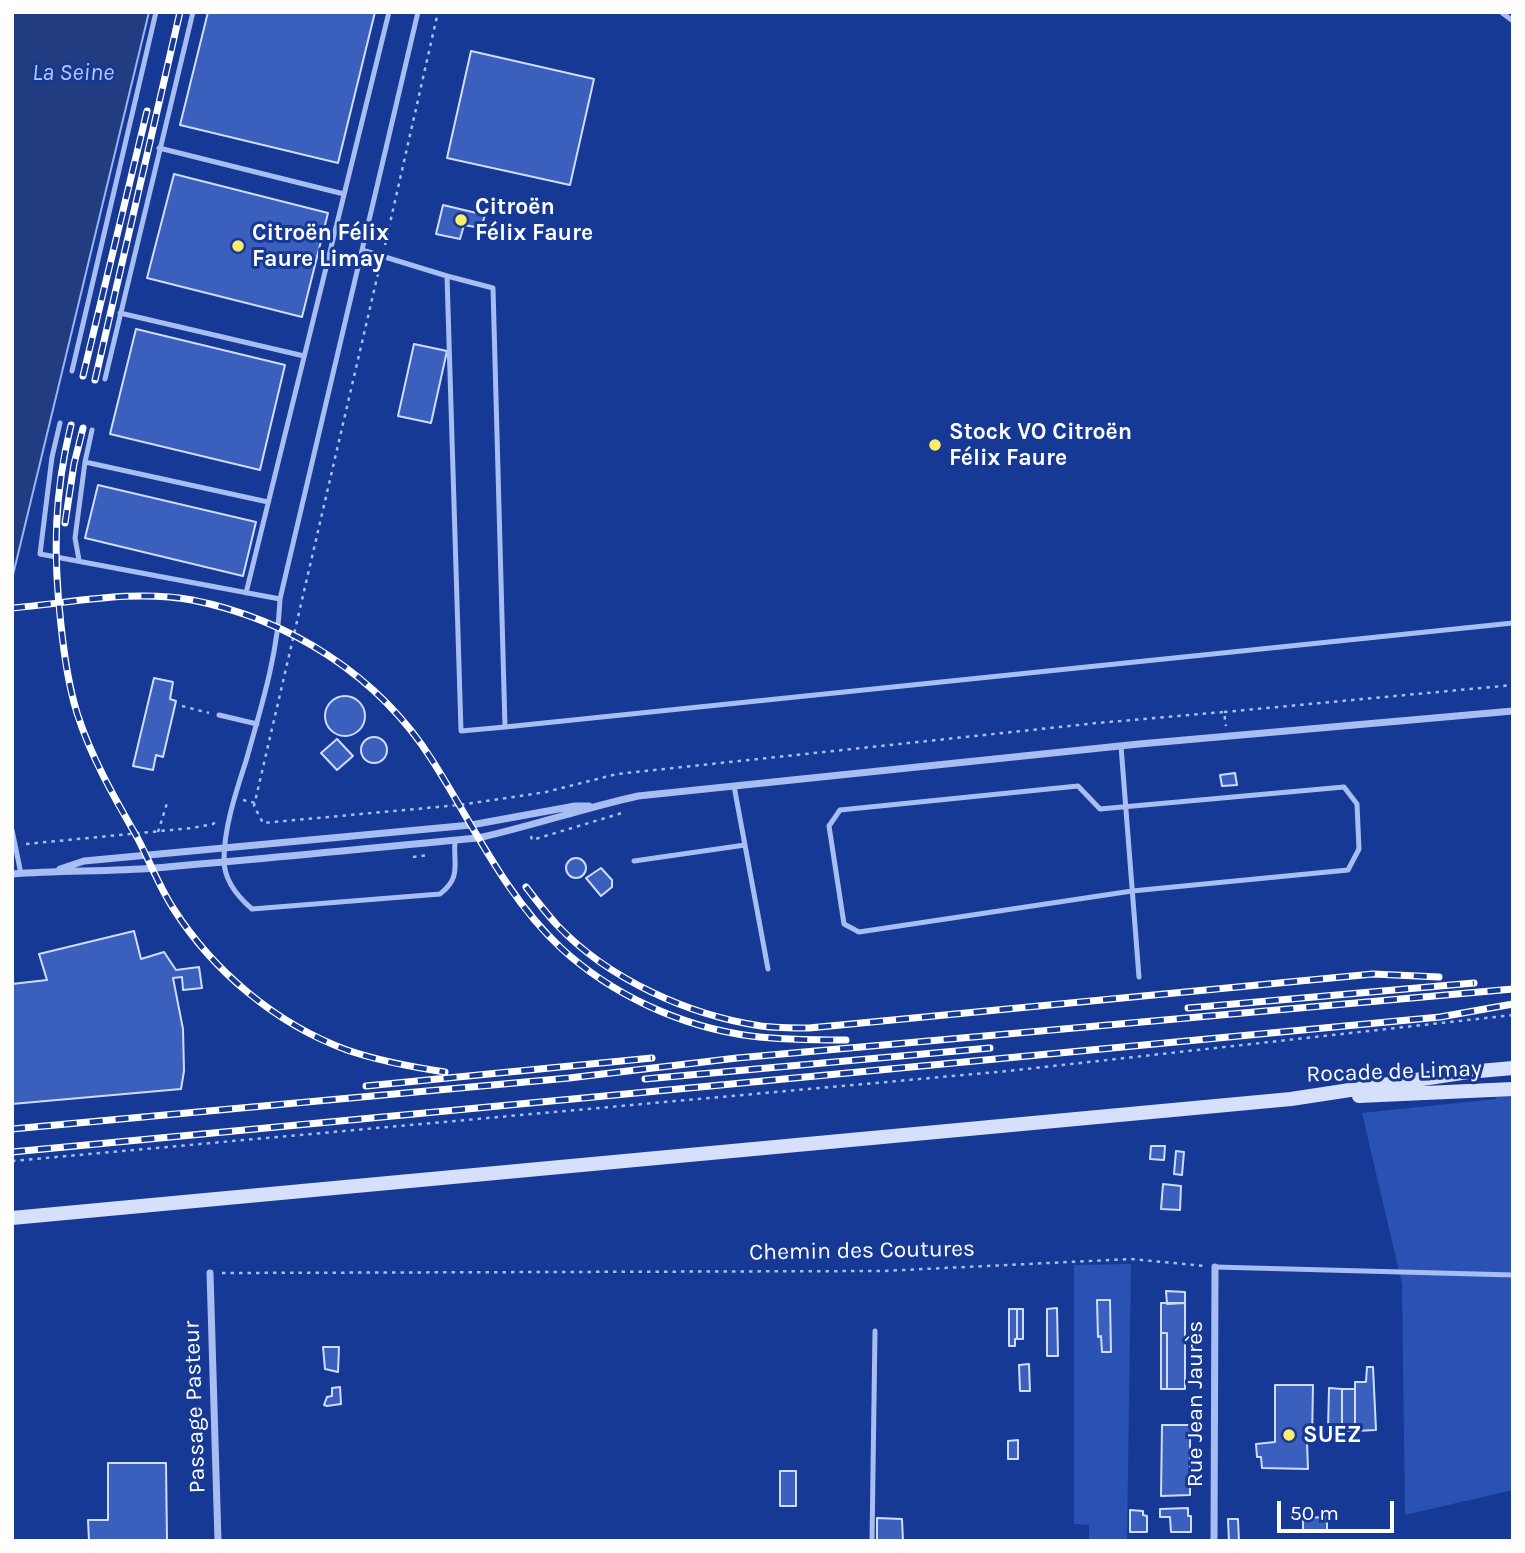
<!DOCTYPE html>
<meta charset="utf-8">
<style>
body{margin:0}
#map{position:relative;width:1525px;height:1553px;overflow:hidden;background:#163995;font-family:Karla,sans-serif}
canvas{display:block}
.frame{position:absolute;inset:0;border:14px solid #fff;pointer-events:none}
.scale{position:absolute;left:1277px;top:1501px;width:117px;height:32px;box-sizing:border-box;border:4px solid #fff;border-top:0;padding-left:9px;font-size:21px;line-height:24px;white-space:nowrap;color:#fff;-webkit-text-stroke:5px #163995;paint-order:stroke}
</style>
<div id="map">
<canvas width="1525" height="1553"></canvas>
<div class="frame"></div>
<div class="scale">50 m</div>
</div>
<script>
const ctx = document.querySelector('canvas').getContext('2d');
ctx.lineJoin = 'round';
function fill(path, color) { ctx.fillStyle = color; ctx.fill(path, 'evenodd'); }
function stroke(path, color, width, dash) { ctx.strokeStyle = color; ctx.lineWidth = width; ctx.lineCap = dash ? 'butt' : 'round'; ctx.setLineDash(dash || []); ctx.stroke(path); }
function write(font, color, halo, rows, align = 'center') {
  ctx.font = font + ' Karla,sans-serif'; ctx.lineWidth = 6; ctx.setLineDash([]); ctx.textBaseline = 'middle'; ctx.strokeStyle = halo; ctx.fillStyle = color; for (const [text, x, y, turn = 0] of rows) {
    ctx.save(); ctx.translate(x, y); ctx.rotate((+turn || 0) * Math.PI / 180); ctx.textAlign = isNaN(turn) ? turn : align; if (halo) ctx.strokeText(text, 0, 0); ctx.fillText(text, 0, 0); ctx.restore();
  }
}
fill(new Path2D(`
 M1513 1095V1490L1405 1515 1402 1284 1362 1113 1496 1099V1096Z
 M1131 1264 1127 1541H1089V1525L1074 1524V1265Z`), '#2a51b4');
const water = new Path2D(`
 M12 12H149L12 579Z`);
fill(water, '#223c82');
stroke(water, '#9ab5f4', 2);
const building = new Path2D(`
 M208 12H375L338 163 180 125Z
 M471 51 594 79 570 185 447 158Z
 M174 174 328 213 302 317 147 278Z
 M443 205 485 215 481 228 464 225 460 239 436 234Z
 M136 329 285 365 260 470 110 434Z
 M414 344 447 351 431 423 398 416Z
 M98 485 256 522 243 576 85 538Z
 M154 678 173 682 170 699 176 701 163 757 156 755 153 770 133 766Z
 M325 716a20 20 0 1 1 40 0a20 20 0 1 1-40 0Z
 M361 750a13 13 0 1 1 26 0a13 13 0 1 1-26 0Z
 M337 739 353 756 337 770 321 753Z
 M1235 773 1237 785 1222 786 1220 775Z
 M566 868a10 10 0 1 1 20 0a10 10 0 1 1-20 0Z
 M601 868 612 880V887L601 896 586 878Z
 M134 931 141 959 164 952 176 970 199 967 202 988 183 990 182 977 173 978 183 1029 184 1071 181 1089 12 1104V984L47 980 39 954Z
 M1151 1146H1165L1164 1160 1150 1159Z
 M1176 1151 1184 1152 1182 1175 1174 1174Z
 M1163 1184 1181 1186 1180 1210 1161 1209Z
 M1166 1291 1185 1292V1303L1167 1304Z
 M1097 1300H1110L1111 1352H1102L1101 1336 1098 1337Z
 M1161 1303H1185V1389H1167V1333H1161Z
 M1057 1308 1058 1356H1047V1309Z
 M1009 1309H1017V1339H1015V1346H1009Z
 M1017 1309H1023V1339H1017Z
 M1161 1333H1167V1389H1161Z
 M323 1347H339L338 1372 325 1369Z
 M1029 1364 1030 1391H1020L1019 1365Z
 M1367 1367H1373L1376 1430 1355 1431V1382H1366Z
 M1275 1385H1313L1312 1441 1307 1442 1308 1469 1262 1468 1261 1457H1257L1256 1444 1275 1442Z
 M340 1387 341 1404 327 1406 324 1405 327 1397 332 1396V1388Z
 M1329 1388 1342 1389V1431H1328Z
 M1342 1389H1355V1431H1342Z
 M1162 1425H1190V1495L1161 1496Z
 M1018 1440V1459H1008V1441Z
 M108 1463H166L167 1541H89L88 1520H108Z
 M780 1471H796V1506H780Z
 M1188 1508V1516H1191V1532H1171L1170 1517H1160V1509Z
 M1130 1510 1143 1511V1515L1147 1516V1532H1130Z
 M1327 1517V1530L1303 1531V1518Z
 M877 1518 902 1519 903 1541H877Z
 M1228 1519H1238L1239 1541H1229Z`);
fill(building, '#3b5fbc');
stroke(building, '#cfdcfc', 2);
stroke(new Path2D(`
 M385 245 438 12
 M380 265 254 806 263 823 459 805 546 792 617 774 1097 723 1224 712 1226 726
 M182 706 209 713
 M1224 712 1513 685
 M243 800 255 803
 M158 832 168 800
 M531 836 532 840 622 813
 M26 844 192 828 213 824 217 821
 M413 857 430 855
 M12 1161 1008 1071 1513 1015
 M222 1273 883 1271 1131 1259 1205 1266`), '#a8bdf1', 2.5, [3.5, 5]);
stroke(new Path2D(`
 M418 12 280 599C278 654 261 708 246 761 236 792 224 827 224 860 224 880 238 897 252 909L440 894C462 877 453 864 455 840
 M1501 12 1513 21
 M159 148 344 194
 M362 250 447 276 461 731 505 727 493 288 447 276
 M120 313 304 356
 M72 371 156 12
 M105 379 193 12
 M60 423 52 457 40 554 280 599
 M85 462 268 502
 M79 560 75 538 85 462 92 430
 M246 593 389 12
 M219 715 257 724
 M505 727 1513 623
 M1121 746 1139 977
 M734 786 768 969
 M1078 786 1100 809 1344 787 1357 804 1359 849 1348 870 1132 891 859 932 844 924 829 826 840 810Z
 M12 830 21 874
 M634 861 745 845
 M1215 1267 1513 1275
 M872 1541 875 1331`), '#a8bdf1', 5);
stroke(new Path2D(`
 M60 869 84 861 471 825 575 806H589
 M12 874C60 870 108 872 155 868 263 859 371 848 478 838 532 826 584 808 638 796L1139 744 1513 711
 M210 1273 218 1541
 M1214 1541 1215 1267`), '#a8bdf1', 7);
stroke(new Path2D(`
 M1359 1096 1513 1089
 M12 1218 1291 1099 1468 1072 1513 1068`), '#d6e0fc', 14);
const rail = new Path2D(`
 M83 376 147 111
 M95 380 180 12
 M71 425C54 494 53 554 61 625 64 654 68 684 77 713 91 757 114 797 137 837 149 860 159 886 173 908 213 971 276 1024 347 1050 379 1061 412 1067 445 1072
 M65 523 74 464 83 428
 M12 608C71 603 133 589 192 600 289 619 379 676 432 760 473 824 505 896 561 948 612 995 682 1027 751 1036 782 1040 814 1040 846 1040
 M526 887C536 900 546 913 557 925 608 979 688 1015 761 1026 777 1028 793 1028 809 1028L1373 974 1439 977
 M1188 1008 1474 983
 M645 1079 990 1048
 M366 1086 652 1058
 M12 1129 569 1078 737 1058 1513 989
 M12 1152 1440 1017 1513 1004`);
stroke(rail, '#fff', 7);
stroke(rail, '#163995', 4.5, [13]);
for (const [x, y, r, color] of [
 [461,220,7,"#ffec68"],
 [238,246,7,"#ffec68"],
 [935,445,7,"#ffec68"],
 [1289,1435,7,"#ffec68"]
]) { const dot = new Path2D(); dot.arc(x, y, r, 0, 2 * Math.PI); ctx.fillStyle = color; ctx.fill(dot); stroke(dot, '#163995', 2.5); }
write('bold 23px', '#fff', '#163995', [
 ["Citroën",475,207],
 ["Félix Faure",475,233],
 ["Citroën Félix",252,233],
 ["Faure Limay",252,259],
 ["Stock VO Citroën",949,432],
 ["Félix Faure",949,458],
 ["SUEZ",1303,1435]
], 'left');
write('23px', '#fff', '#163995', [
 ["Rocade de Limay",1394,1072,-2],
 ["Chemin des Coutures",862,1251,-1],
 ["Rue Jean Jaurès",1195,1404,-90],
 ["Passage Pasteur",195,1407,-92]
]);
write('italic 24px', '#b4c8f8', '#163995', [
 ["La Seine",73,73]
]);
</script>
